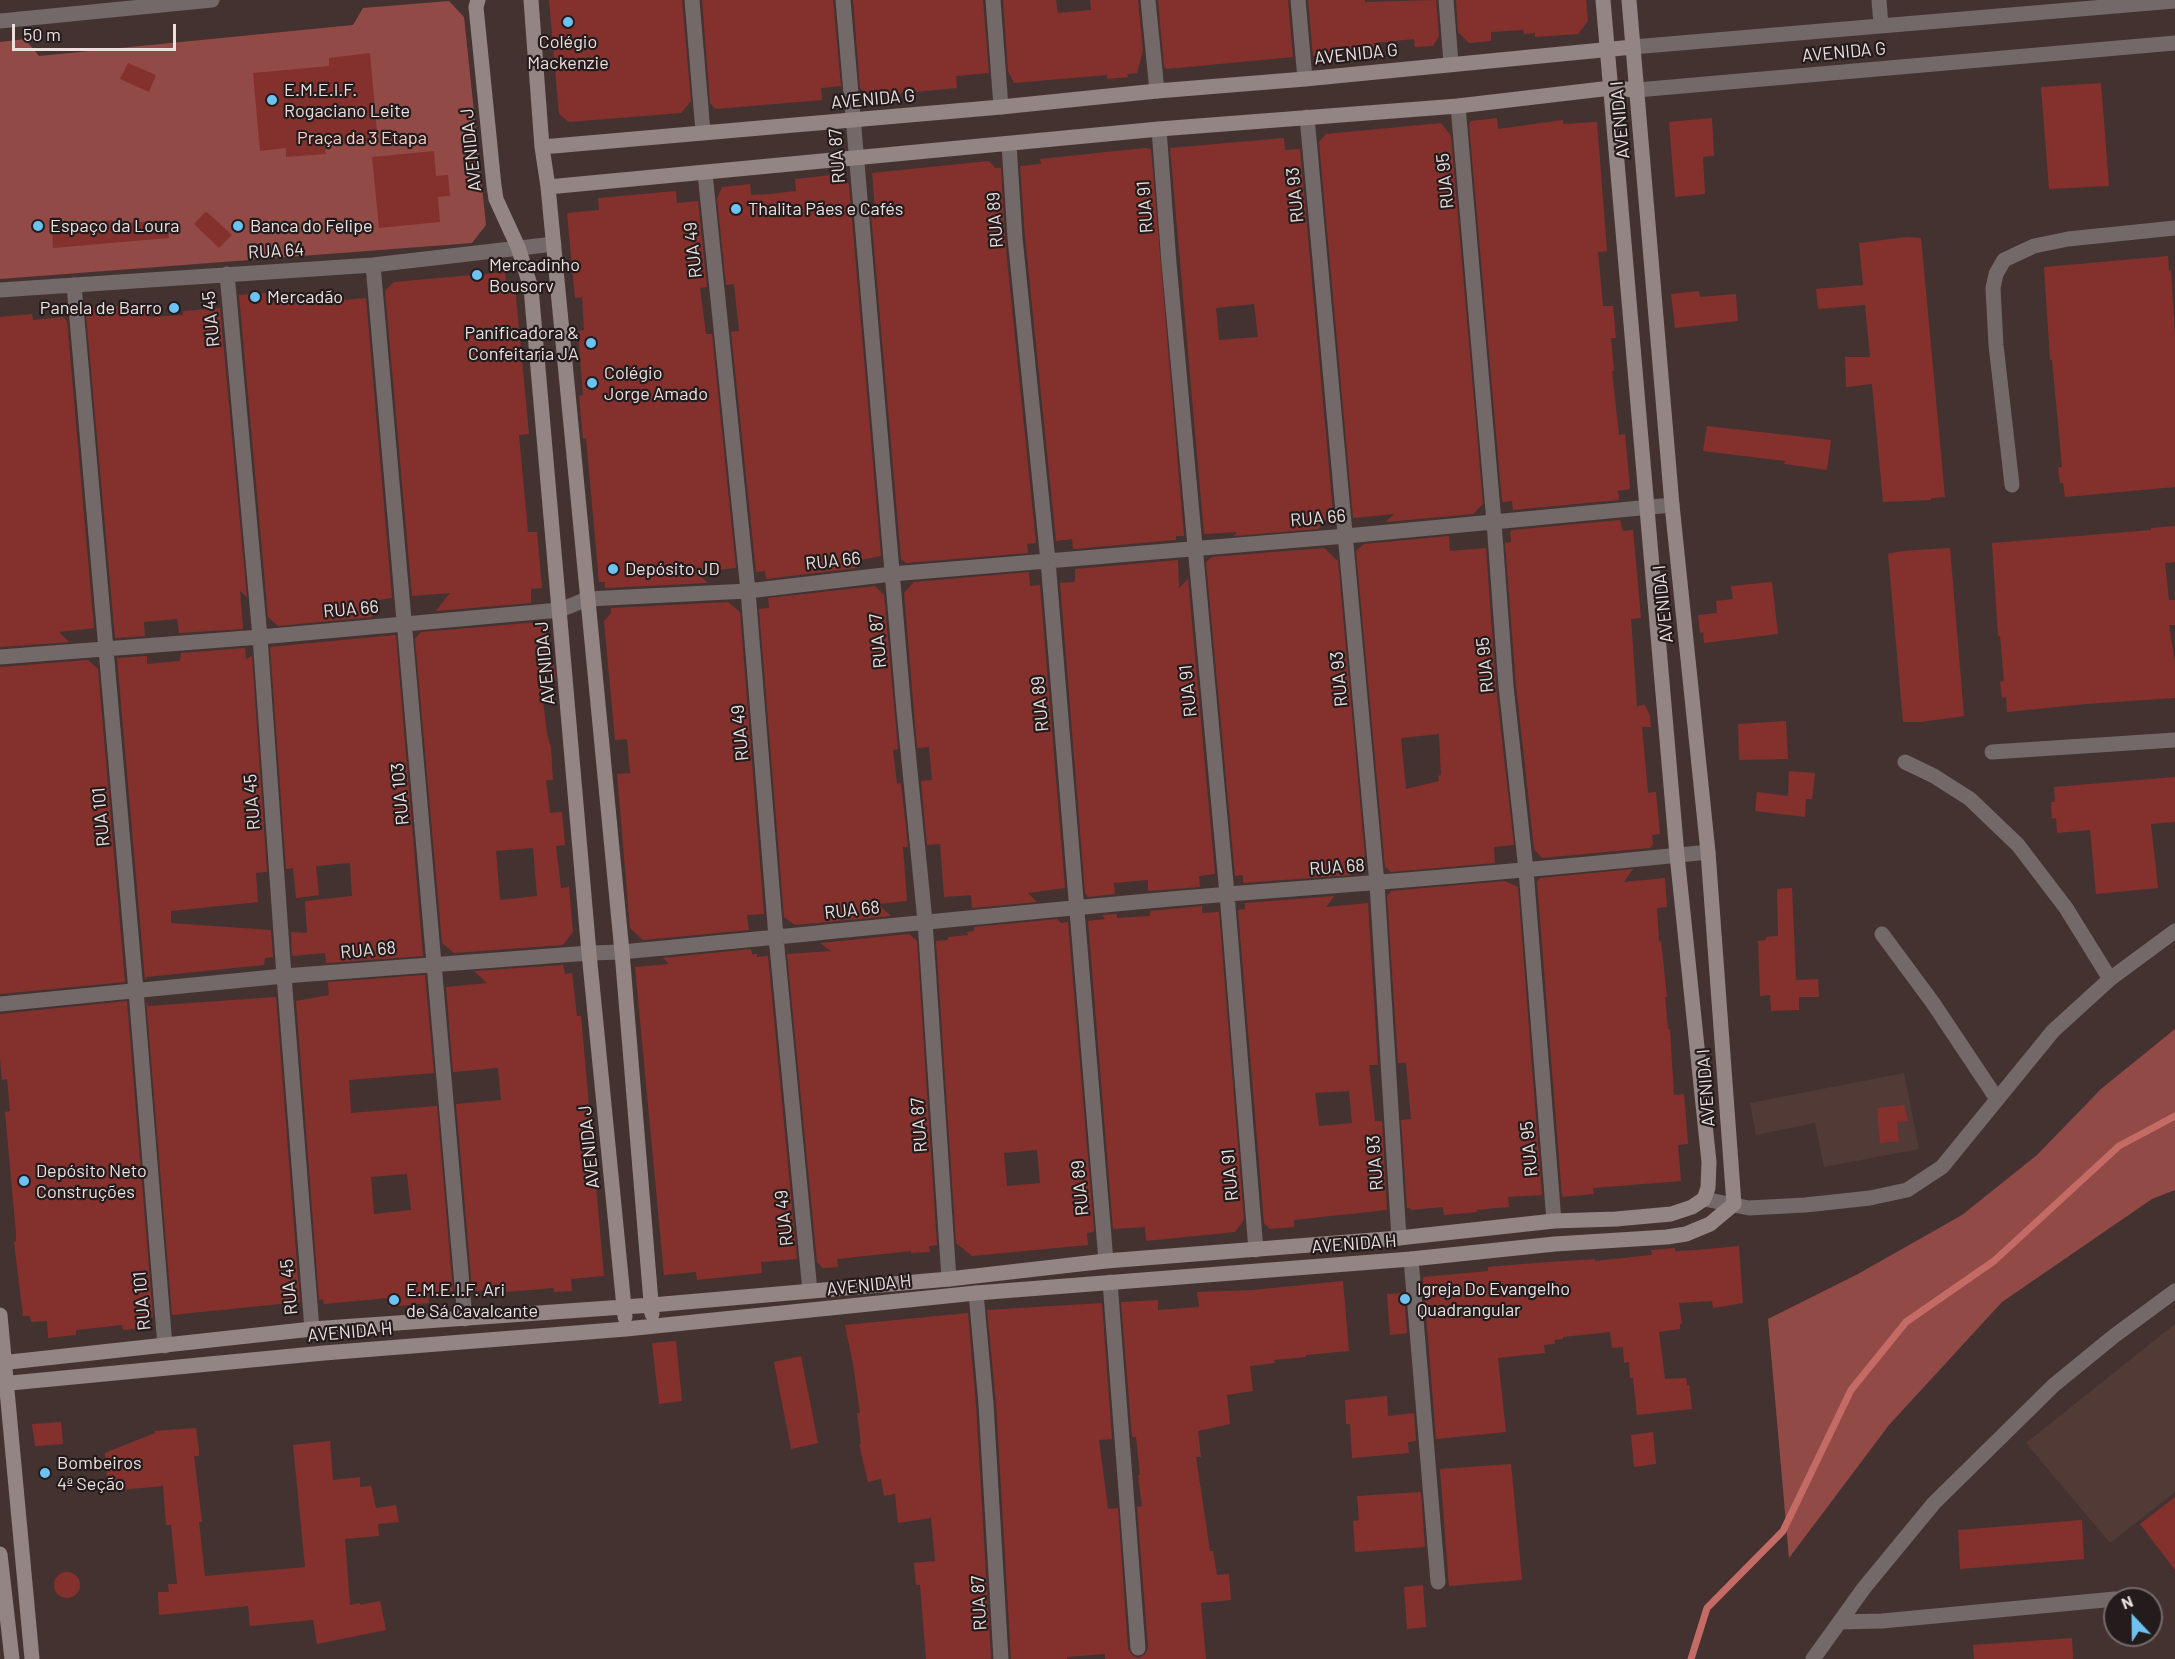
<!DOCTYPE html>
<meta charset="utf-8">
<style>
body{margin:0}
#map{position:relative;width:2175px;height:1659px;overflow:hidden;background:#443231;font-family:Barlow,sans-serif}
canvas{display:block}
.north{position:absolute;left:2103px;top:1587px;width:60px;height:60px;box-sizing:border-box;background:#241c1c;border:2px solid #746a6a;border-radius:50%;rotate:338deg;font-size:16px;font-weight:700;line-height:24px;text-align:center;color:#ebe0de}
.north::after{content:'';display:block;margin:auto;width:21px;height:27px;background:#6cc3f2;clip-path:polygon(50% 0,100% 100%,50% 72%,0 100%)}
.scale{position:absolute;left:12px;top:24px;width:164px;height:27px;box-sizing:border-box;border:3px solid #ebe0de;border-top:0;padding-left:8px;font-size:18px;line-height:21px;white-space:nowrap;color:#ebe0de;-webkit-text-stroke:4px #241c1c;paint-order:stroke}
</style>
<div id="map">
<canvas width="2175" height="1659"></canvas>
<div class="north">N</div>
<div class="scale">50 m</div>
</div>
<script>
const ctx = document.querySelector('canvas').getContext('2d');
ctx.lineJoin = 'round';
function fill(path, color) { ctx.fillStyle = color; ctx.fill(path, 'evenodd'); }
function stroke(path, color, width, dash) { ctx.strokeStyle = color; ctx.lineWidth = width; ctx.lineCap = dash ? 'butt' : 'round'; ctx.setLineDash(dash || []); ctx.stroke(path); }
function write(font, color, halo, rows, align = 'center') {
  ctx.font = font + ' Barlow,sans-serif'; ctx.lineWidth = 4.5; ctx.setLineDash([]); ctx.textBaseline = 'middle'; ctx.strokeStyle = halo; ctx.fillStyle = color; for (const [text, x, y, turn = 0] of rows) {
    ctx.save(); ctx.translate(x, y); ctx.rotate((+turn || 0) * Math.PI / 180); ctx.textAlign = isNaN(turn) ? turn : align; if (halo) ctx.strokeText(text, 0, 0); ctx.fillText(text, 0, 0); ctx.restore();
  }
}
fill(new Path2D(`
 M1904 1073 1919 1149 1824 1167 1815 1123 1756 1135 1750 1103Z
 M2175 1324V1492L2110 1543 2026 1443Z`), '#523a37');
fill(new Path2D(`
 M449 1 464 17 486 225 472 243 0 279V42L25 39 39 56 353 25 363 8Z
 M2175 1029V1190L2152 1199 2002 1302 1889 1425 1789 1558 1768 1319 1858 1274 1962 1215 2037 1155 2101 1089Z`), '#914a46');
stroke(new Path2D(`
 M1691 1659 1707 1608 1783 1531 1851 1390 1906 1322 1994 1261 2119 1146 2175 1116`), '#c46b65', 7);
fill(new Path2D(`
 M549 0H682L691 101 681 113 569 122 559 114Z
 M702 0H833L841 86 821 88 822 100 715 109 710 103Z
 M853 0H983L989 73 956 76 957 88 870 96 860 88Z
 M1003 0H1056L1058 13 1091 10 1090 0H1138L1143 50 1137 73 1127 74 1128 77 1107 79V75L1014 83 1008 71Z
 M1158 0H1288L1293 57 1167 69 1164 67Z
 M1308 0H1365V2L1436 0 1439 36 1433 46 1415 47 1414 39 1374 43 1375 51 1313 56Z
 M1456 0H1586L1588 21 1578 34 1535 37V33L1524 34 1523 30 1491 32V41L1469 43 1458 32Z
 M370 53 378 142 325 146 326 154 286 157V148L260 151 253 73 329 66V58Z
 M128 63 156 75 149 92 120 79Z
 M2101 83 2109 186 2049 189 2041 87Z
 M1497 118 1498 129 1563 120V124L1597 122 1607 251 1598 252 1600 273 1603 306H1613L1616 338H1611L1614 371H1612L1619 435 1625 434 1630 489 1618 491 1619 500 1513 510 1512 501 1502 502 1469 124 1471 121Z
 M1712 118 1714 156 1703 157 1705 194 1675 197 1669 122Z
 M1441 123 1451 136 1483 504 1473 514 1386 522 1394 514 1353 518 1319 142 1326 134Z
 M1284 138 1285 150 1300 149 1333 512 1318 529 1234 536 1237 532 1204 534 1170 148ZM1254 304 1258 337 1219 340 1216 308Z
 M1145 148 1151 149 1184 536H1176V540L1073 549 1072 539 1056 541 1025 237 1020 166 1041 164 1040 159Z
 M434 151 436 176 448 175 450 196 438 197 440 222 379 228 372 157Z
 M989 161 995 168H1001L1005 239 1036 543 1027 544 1028 553 906 563 901 559 871 214 876 220 872 173Z
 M841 174 849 185 881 556 850 562 857 568 766 579 765 571 756 572 731 332 739 331 734 284 726 285 717 199 722 187 750 184 751 195 770 194 796 191 795 179Z
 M676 191 677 203 698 201 707 287 700 288 706 334H712L736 568 696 572 708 583 605 588V582H599L586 438 583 439 579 396 583 395 578 331 584 330 582 297 575 298 567 213 599 210 598 198Z
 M207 212 232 235 219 248 194 224 204 213Z
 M112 220 113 224 168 220 169 238 53 248 52 226Z
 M1907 237 1921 238 1945 497 1931 498V500L1883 502 1872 384 1846 387 1845 357H1870L1865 305 1818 309 1816 289 1863 285 1859 243Z
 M2168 256 2169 271 2171 270 2175 336V487L2065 497 2063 483H2060L2058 467H2062L2052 360H2050L2044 267Z
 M505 272 507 287 515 286 529 434 519 435 528 532H537L542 588 531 589V603L436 611 450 593 412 596 385 291 394 282Z
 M1699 291 1700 297 1736 294 1738 321 1675 328 1671 294Z
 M266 293 267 303 344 296 345 300 366 298 392 598 371 601 372 617 278 626 268 617 239 295Z
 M149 304 150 317 183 315V311L220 308 247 597 240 591 243 629 179 633 177 619 144 622 145 636 115 638 86 315 89 308Z
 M32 314 33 320 63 317 67 321 94 628 59 632 69 642 0 647V317Z
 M1707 426 1831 440 1827 470 1784 464 1785 461 1703 451Z
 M1620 520 1623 531 1633 530 1641 618 1631 619 1637 706 1645 705 1650 716 1651 727H1642L1648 793 1656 792 1660 834 1652 835 1653 844 1650 848 1542 858 1534 849 1516 685 1505 543 1511 542 1510 532 1512 530Z
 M2175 526V562L2165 563 2169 600H2175V625H2169L2175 662V698L2086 704 2007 712 2006 697 2002 698 2000 682 2004 681 2000 636H1998L1992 543 2151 530V528Z
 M1449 536 1450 551 1486 548 1496 687 1514 845 1494 847 1495 863 1391 872 1385 867 1356 551 1364 544ZM1439 734 1441 775 1438 776 1439 781 1406 789 1401 738Z
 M1324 548 1338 561 1365 856 1350 875 1243 883V875L1235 876 1206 562 1212 557Z
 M1950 548 1964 716 1921 722H1903L1888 554 1902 551Z
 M1178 560 1179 588 1188 579 1215 874 1199 876 1200 887 1148 891V880L1114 883 1115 894 1088 897 1085 893 1060 583 1075 582V569Z
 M1029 572 1030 586 1040 585 1065 888 1028 893 1037 902 972 908 971 895 944 897 940 844 927 845 921 781 932 780 929 747 917 748 904 593 914 582Z
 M1772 582 1778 634 1704 643 1703 632 1700 633 1698 615 1717 613 1716 601 1733 599 1731 586Z
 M875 586 884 595 898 749 893 750 897 784 901 783 908 847H903L907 901 878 904 891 916 795 925 784 917 759 609 769 608 768 598Z
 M728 602 740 612 764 914 747 915 749 930 643 940 630 928 617 774 630 773 627 739 615 740 604 621 611 613V608Z
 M540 622 546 625 550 664H554L556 681 541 683 547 734 551 748 553 780H546L550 813 562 812 565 845 556 846 561 888 569 887 573 932 563 945 454 953 442 943 415 639 421 632ZM533 848 537 896 500 900 496 851Z
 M394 635 396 636 423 956 326 963 325 953 292 956 291 932 307 933 305 901 352 896 350 863 316 866 319 895 296 898 293 868 286 869 270 647Z
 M245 648 246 659 252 656 267 872 256 873 258 902 171 911V923L271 930 273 957 265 958 264 965 146 977 145 980 117 658 147 656V664L180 661 181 653Z
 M88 660 98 669 125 982 0 994V667Z
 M1786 721 1788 759 1739 760 1738 724Z
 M1789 771 1815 773 1812 799H1806L1805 817 1755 811 1757 792 1788 796Z
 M2175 777V822L2151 824 2158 888 2096 894 2090 830 2057 833 2056 818 2052 819 2051 802H2055L2054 787Z
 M1633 869 1624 882 1665 878 1667 907 1657 908 1659 942 1661 941 1667 997H1665L1668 1029H1670L1674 1095 1684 1094 1685 1105 1688 1144 1678 1145 1681 1181 1593 1188 1594 1194 1562 1197 1537 882 1540 878Z
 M1505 881 1518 887 1542 1195 1508 1197 1509 1207 1476 1210 1477 1212 1444 1215 1443 1207 1411 1210 1410 1208H1407L1401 1120 1411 1119 1406 1063H1398L1387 896 1391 891Z
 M1792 888 1796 980 1818 979 1819 997H1799V1010L1771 1011 1770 995 1760 996 1758 941 1766 940V937L1778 936 1777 889Z
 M1334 896 1326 907 1368 903 1378 1065H1369L1375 1121H1382L1387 1210 1294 1220V1227L1270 1229 1264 1223 1238 910 1245 909V903ZM1349 1091 1352 1123 1319 1126 1315 1093Z
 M1202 906V913L1219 912 1244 1220 1235 1232 1146 1241 1145 1227 1113 1229 1088 921 1105 919 1102 915 1117 914V918L1150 916V911Z
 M1057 919 1061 923 1068 922 1094 1230 1093 1232 1087 1233 1088 1245 972 1256 956 1243 936 941 948 940V937L968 935 967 932 974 931V927ZM1037 1150 1040 1183 1007 1186 1004 1153Z
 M909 934 917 941 937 1245 929 1246 930 1252 911 1253V1251L837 1259 838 1267 823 1268 817 1262 787 954 831 951 820 943Z
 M751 949 752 954H757V957L768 956 797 1259 761 1262 762 1273 697 1280 696 1272 664 1275 635 967 669 964 663 958Z
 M563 965 565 974 572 973 577 1016H581L604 1276 571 1279 572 1291 554 1292V1288L506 1292V1288L475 1291 472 1289 456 1104 501 1100 498 1068 453 1072 446 987 487 983 474 971Z
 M425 975 434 1073 349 1080 351 1113 437 1106 453 1291 428 1293 429 1303 389 1307 388 1298 324 1304 323 1299 319 1300 296 1001 329 995 328 982ZM407 1174 411 1210 374 1214 371 1177Z
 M276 997 300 1302 172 1315 146 999 148 1006Z
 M127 1001 153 1317 142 1318 143 1328 123 1330 122 1325 76 1330V1335L48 1338 47 1321 31 1322 30 1316H23L14 1242H16V1233L5 1112 10 1111 7 1079 2 1080 0 1059V1014Z
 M1904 1105 1908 1121 1897 1122 1899 1141 1880 1143 1877 1108Z
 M1739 1246 1743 1303 1713 1308 1712 1301 1679 1303 1682 1324H1680V1329L1659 1332 1665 1379 1686 1378 1687 1385H1689L1692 1409 1637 1415 1633 1378H1630L1629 1362 1624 1363 1623 1347 1612 1348 1610 1332 1563 1337V1339L1554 1340 1555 1344 1544 1345 1545 1353 1498 1358 1506 1432 1436 1439 1423 1277 1488 1271V1267L1535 1263 1595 1259V1261L1652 1255 1651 1250 1675 1248V1251L1696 1250Z
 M1343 1281 1349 1351 1306 1355V1357L1274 1360 1275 1363 1250 1366 1253 1391 1227 1395 1230 1424 1198 1431 1201 1457H1196L1210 1551H1213L1217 1575 1229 1574 1231 1600 1201 1603 1206 1659H1105V1654L1067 1657V1659H1011L996 1403 987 1310 1102 1303 1112 1439 1099 1440 1108 1509 1118 1508 1128 1649 1133 1656 1139 1658 1146 1653 1148 1647 1137 1507 1142 1506 1138 1475H1140L1136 1437H1132L1121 1302 1158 1300V1310L1199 1307 1197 1292 1253 1290Z
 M1404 1293 1407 1333 1390 1335 1387 1294Z
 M968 1313 976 1405 991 1659H926L920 1585H916L914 1563 935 1561 931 1518 898 1523 895 1494 884 1496 881 1479 868 1482 859 1444H861L857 1413H860L853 1364 845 1325Z
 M676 1341 682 1401 659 1404 652 1343Z
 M801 1356 818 1443 791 1449 774 1362Z
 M1387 1396 1388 1416 1414 1413 1416 1441 1408 1442 1409 1453 1352 1458 1350 1424H1346L1345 1400Z
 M61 1422 63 1444 35 1446 32 1424Z
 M196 1428 199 1450V1456H194L202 1522H199L205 1576 305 1567 293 1445 330 1441 333 1480 360 1477V1487L371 1486 376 1508 396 1505 399 1522 378 1524 379 1536 345 1539 350 1605 360 1603V1605L380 1601 386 1630 317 1644 313 1620 250 1626 248 1606 159 1615 158 1592H169L168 1584H177L171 1525H166L163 1486 108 1491 105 1453 155 1433V1431Z
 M1653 1432 1656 1464 1634 1467 1631 1435Z
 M1511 1464 1522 1580 1449 1586 1440 1469Z
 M1421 1492 1425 1547 1355 1552 1353 1521 1359 1520 1357 1496Z
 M2175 1497V1570L2140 1524Z
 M2082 1520 2084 1559 1960 1569 1958 1530Z
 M54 1585a13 13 0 1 1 26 0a13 13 0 1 1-26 0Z
 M1423 1585 1426 1627 1407 1629 1404 1587Z
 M2072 1638 2073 1659H1974L1973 1645Z`), '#84312e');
stroke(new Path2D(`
 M692 0 703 132
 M843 0 904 711 925 921 949 1279
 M993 0 1001 107
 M1148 0 1157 91
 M1298 0 1305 79
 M1446 0 1451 63
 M1879 0 1881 25
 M0 21 212 0
 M1633 47 2175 1
 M1637 90 2175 43
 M1458 106 1494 522 1506 686 1526 870 1554 1221
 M1307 117 1377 884 1399 1238
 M1159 129 1169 263 1227 894 1256 1250
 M1009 144 1015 238 1048 561 1106 1261
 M705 173 748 591 776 937 810 1291
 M373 265 465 1319
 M227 274 260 637 284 976 312 1329
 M74 285 136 991 165 1346
 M0 290 373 265 554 244
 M2012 485 1996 345 1993 288 1996 274 2004 260 2034 246 2068 239 2175 228
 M0 657 260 637 560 610 587 599 748 591 892 574 1346 536 1672 505
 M1992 752 2175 740
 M1905 762 1934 776 1970 799 2018 845 2066 908 2110 979
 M1882 934 1933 1003 1997 1099
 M0 1004 284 976 589 953 622 952C824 933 1026 911 1228 894 1388 882 1548 869 1708 852
 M1704 1199 1749 1208 1805 1205 1870 1198 1907 1190 1942 1167 2053 1031 2110 979 2175 931
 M1411 1259 1438 1582
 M1110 1282 1138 1648
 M976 1293 986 1404 1001 1659
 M1840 1622 1882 1621 2115 1599
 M1813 1659 1864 1588 1934 1503 2054 1385 2114 1336 2175 1291`), '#726968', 15);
stroke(new Path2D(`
 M478 0 476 7 494 186 496 199 518 247 531 288 589 953 625 1317
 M531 0 542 147 548 187 622 952 652 1314
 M542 147 1001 107 1157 91 1305 79 1633 47
 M548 187 1159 129 1458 106 1611 88 1637 90
 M0 1315 32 1659
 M0 1363 312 1329 652 1305 949 1279 1106 1261 1399 1238 1554 1221 1616 1219 1671 1214 1692 1207 1704 1199 1708 1188 1709 1162 1677 855 1603 0
 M0 1384 324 1353 626 1329 976 1293 1411 1259 1555 1244 1667 1237 1686 1234 1710 1224 1734 1204 1708 852 1672 505 1629 0
 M0 1554 12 1659`), '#938583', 15);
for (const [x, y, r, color] of [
 [568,22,6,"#6cc3f2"],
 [272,100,6,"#6cc3f2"],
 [736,209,6,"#6cc3f2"],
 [38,226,6,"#6cc3f2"],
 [238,226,6,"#6cc3f2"],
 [477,275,6,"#6cc3f2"],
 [255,297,6,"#6cc3f2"],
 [174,308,6,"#6cc3f2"],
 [591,343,6,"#6cc3f2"],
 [592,383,6,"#6cc3f2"],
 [613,569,6,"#6cc3f2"],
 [24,1181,6,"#6cc3f2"],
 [1405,1299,6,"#6cc3f2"],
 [394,1300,6,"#6cc3f2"],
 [45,1473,6,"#6cc3f2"]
]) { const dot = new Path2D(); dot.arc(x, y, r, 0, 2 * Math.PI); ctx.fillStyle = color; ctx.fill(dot); stroke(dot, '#241c1c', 2); }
write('18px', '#ebe0de', '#241c1c', [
 ["Colégio",568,42,"center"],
 ["Mackenzie",568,63,"center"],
 ["E.M.E.I.F.",284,90],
 ["Rogaciano Leite",284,111],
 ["Thalita Pães e Cafés",748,209],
 ["Espaço da Loura",50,226],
 ["Banca do Felipe",250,226],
 ["Mercadinho",489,265],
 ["Bousorv",489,286],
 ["Mercadão",267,297],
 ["Panela de Barro",162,308,"right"],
 ["Panificadora &",579,333,"right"],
 ["Confeitaria JA",579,354,"right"],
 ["Colégio",604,373],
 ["Jorge Amado",604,394],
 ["Depósito JD",625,569],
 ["Depósito Neto",36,1171],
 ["Construções",36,1192],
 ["Igreja Do Evangelho",1417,1289],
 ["Quadrangular",1417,1310],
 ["E.M.E.I.F. Ari",406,1290],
 ["de Sá Cavalcante",406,1311],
 ["Bombeiros",57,1463],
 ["4ª Seção",57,1484]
], 'left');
write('18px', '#ebe0de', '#241c1c', [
 ["AVENIDA G",1844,52,-5],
 ["AVENIDA G",1356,54,-6],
 ["AVENIDA G",873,99,-5],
 ["AVENIDA I",1620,120,-95],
 ["AVENIDA J",471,150,-96],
 ["RUA 87",837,156,-94],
 ["RUA 95",1445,181,-95],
 ["RUA 93",1295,195,-95],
 ["RUA 91",1145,207,-94],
 ["RUA 89",995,220,-94],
 ["RUA 49",693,250,-96],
 ["RUA 64",276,251,-3],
 ["RUA 45",211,319,-95],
 ["RUA 66",1318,518,-5],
 ["RUA 66",833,561,-6],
 ["AVENIDA I",1663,604,-96],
 ["RUA 66",351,609,-5],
 ["RUA 87",878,641,-95],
 ["AVENIDA J",545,663,-95],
 ["RUA 95",1485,665,-95],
 ["RUA 93",1339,679,-95],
 ["RUA 91",1188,691,-96],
 ["RUA 89",1040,704,-95],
 ["RUA 49",740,733,-95],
 ["RUA 103",400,794,-95],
 ["RUA 45",252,802,-94],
 ["RUA 101",101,817,-95],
 ["RUA 68",1337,867,-4],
 ["RUA 68",852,910,-6],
 ["RUA 68",368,950,-5],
 ["AVENIDA I",1706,1088,-94],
 ["RUA 87",919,1125,-94],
 ["AVENIDA J",589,1147,-96],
 ["RUA 95",1529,1149,-95],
 ["RUA 93",1375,1163,-94],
 ["RUA 91",1230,1175,-95],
 ["RUA 89",1080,1188,-95],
 ["RUA 49",784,1218,-96],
 ["AVENIDA H",1354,1244,-4],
 ["AVENIDA H",869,1285,-6],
 ["RUA 45",289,1287,-95],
 ["RUA 101",142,1301,-95],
 ["AVENIDA H",350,1332,-5],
 ["RUA 87",979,1603,-93]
]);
write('18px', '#fecbc6', '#241c1c', [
 ["Praça da 3 Etapa",362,138]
]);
</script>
